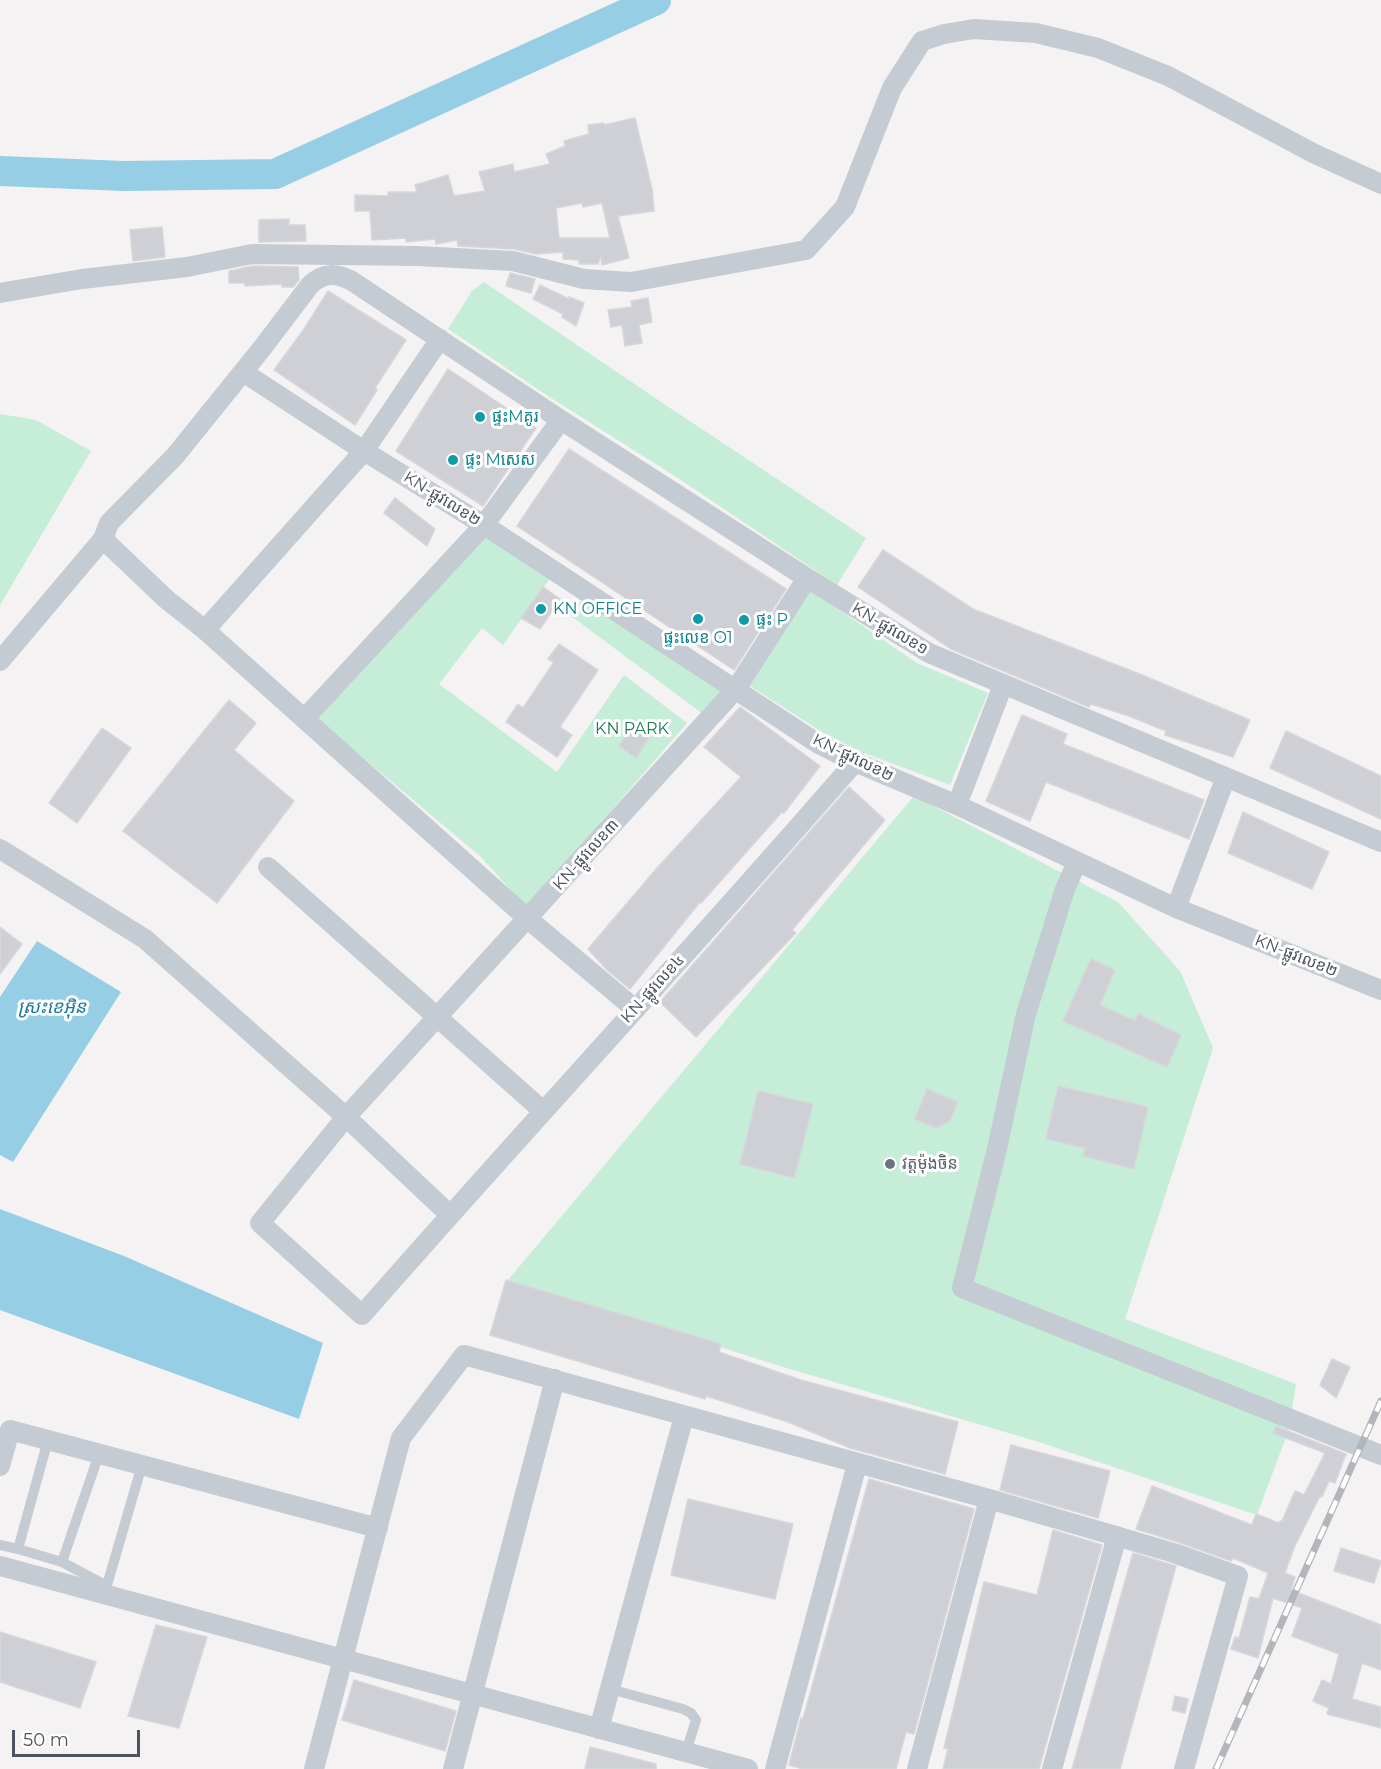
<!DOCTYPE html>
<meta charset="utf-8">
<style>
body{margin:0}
#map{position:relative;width:1381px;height:1769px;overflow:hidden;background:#f4f2f2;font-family:Montserrat,sans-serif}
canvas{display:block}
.scale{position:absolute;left:12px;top:1730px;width:128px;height:27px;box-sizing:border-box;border:3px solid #4b535e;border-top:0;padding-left:8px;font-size:18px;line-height:21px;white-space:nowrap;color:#4b535e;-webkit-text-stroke:4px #fff;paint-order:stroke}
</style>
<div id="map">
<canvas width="1381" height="1769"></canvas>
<div class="scale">50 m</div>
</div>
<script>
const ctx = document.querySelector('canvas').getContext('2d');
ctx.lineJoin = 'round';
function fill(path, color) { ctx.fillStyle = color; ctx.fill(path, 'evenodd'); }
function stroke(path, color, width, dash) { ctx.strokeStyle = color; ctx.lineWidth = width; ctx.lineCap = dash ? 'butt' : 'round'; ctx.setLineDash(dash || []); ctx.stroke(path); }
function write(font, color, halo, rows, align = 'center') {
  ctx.font = font + ' Montserrat,"Noto Sans Khmer",sans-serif'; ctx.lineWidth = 6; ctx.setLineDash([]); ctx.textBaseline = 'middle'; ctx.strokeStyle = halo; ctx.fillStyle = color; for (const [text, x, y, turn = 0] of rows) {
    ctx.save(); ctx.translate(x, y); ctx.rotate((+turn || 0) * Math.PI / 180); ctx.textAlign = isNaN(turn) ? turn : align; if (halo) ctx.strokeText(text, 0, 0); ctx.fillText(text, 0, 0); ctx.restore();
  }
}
fill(new Path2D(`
 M484 282 661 402 866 538 837 585 681 480 548 396 448 329 472 291Z
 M0 414 36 420 91 451 0 605Z
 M486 530 555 571 503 645 482 628 439 684 557 772 624 675 687 723 527 908 481 857 317 719Z
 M810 590 917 663 988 693 950 785 859 751 822 732 750 686Z
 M587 596 726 689 703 714 567 613Z
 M914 796 1118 902 1180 971 1213 1048 1125 1319 1296 1384 1289 1429 1257 1515 1036 1441 783 1367 508 1280Z`), '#c5edd8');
fill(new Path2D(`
 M37 941 121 992 13 1162 0 1155V997Z
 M0 1209 124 1256 323 1343 299 1419 0 1310Z`), '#96cee6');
stroke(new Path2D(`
 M0 171 124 176 275 174 656 0`), '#96cee6', 30);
const building = new Path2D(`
 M635 118 652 189 654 211 618 216 629 258 602 265 601 256 598 264H579V260L563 259V252L536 254 514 249 458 246 457 240 436 244 435 239 406 242V238L372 240 370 211H355V195L388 196V192H417L415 185 448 175 454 196 485 191 479 172 513 164 514 172 550 164 546 154 565 146 564 141 589 134 588 125 604 123V125ZM582 203 583 207 602 203 610 238H559L556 208Z
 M289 219V225H305L306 241 259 242V220Z
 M162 227 165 257 133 261 130 230Z
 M253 266 298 267 299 280 293 287H282V284L245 286V283H229V271Z
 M510 273 535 279 531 293 506 286Z
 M540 285 569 299V297L584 303 576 326 562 317 563 314 533 299Z
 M328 291 406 340 375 388 377 390 355 425 274 370 304 329Z
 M648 298 652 322 639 325 642 343 625 346 622 325 611 327 608 310 632 307 631 301Z
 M448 369 536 428 483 506 396 451Z
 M569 449 786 589 734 670 517 526Z
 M395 498 435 529 427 546 384 513Z
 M883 550 973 609 1142 675 1250 720 1233 757 1165 735 1166 731 1129 716 1091 704 1089 707 951 649 858 587Z
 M543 587 560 599 540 629 521 618Z
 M559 644 598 670 560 727 572 735 557 757 506 722 518 704 523 708 554 662 548 659Z
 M229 700 256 723 234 750 294 801 217 903 123 831Z
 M740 707 820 766 784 813 782 812 701 903 700 902 630 989 607 970 588 949 657 868 741 777 704 747Z
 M1022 715 1067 734 1063 744 1204 800 1189 839 1046 782 1030 821 986 801Z
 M635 722 652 733 636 758 619 746Z
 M102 728 131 748 77 823 49 803Z
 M1286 731 1381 776V819L1270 768Z
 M849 787 885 820 792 930 796 933 696 1037 660 1002Z
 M1243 812 1329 852 1312 889 1228 853Z
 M0 927 22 944 0 974Z
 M1091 959 1115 970 1100 1005 1135 1021 1138 1014 1181 1035 1167 1067 1063 1021Z
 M1058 1086 1148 1107 1134 1169 1083 1156 1085 1148 1046 1139Z
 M927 1089 958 1102 950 1121 937 1128 915 1119Z
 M758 1091 813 1104 794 1178 740 1164Z
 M506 1280 721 1344 719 1352 801 1380 958 1422 945 1474 850 1448 788 1422 706 1396 705 1399 490 1335Z
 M1332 1359 1350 1367 1336 1398 1320 1385Z
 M1276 1426 1346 1454 1335 1483 1329 1481 1322 1497 1320 1496 1294 1548 1285 1573 1295 1577 1291 1590 1381 1625V1670L1362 1663 1352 1699 1381 1707V1728L1327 1714 1329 1708 1313 1701 1322 1680 1331 1684 1339 1654 1292 1636 1302 1608 1273 1598 1258 1658 1231 1649 1235 1637 1239 1638 1250 1597 1259 1599 1268 1573 1233 1558 1231 1561 1178 1542 1136 1529 1152 1486 1252 1525 1256 1514 1279 1523 1280 1521H1282L1295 1491 1304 1495 1325 1453 1273 1433Z
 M1011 1445 1110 1471 1098 1518 1000 1490Z
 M869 1479 974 1509 914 1734 906 1732 896 1769H803L789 1765 801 1718 803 1719Z
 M688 1499 793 1524 775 1599 671 1575Z
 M1053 1530 1102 1545 1039 1769H943L948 1749 944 1748 984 1582 1037 1595Z
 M1341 1548 1381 1561 1374 1583 1334 1571Z
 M1133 1553 1176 1566 1120 1769H1072Z
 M156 1625 207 1637 179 1728 128 1716Z
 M0 1632 96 1662 80 1708 0 1682Z
 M354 1680 456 1711 445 1751 342 1720Z
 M1175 1696 1188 1699 1185 1713 1172 1710Z
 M590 1747 656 1764V1769H585Z`);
fill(building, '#cfd0d5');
stroke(building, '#d6d7dc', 1.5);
stroke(new Path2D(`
 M48 1440 18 1549 62 1562 107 1586
 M0 1545 18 1549
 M62 1562 99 1454
 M105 1592 142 1465
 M610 1689 683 1709 691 1713 696 1720 686 1752`), '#c4cbd2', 10);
stroke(new Path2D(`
 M0 293 82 279 187 267 252 254 418 256 513 261 584 279 631 282 806 250 845 207 892 88 922 41 944 34 974 29 1036 33 1098 48 1168 76 1315 154 1381 184
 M243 372 364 451 484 525 817 743 855 762 957 805 1176 908 1381 990
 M807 578 736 689 346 1117 260 1223 362 1315C525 1129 693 949 855 762
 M205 630 364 451 440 339
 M0 661 103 539
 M304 719 484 525 561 420
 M957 805 1003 685
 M0 849 145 939 346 1117 450 1215
 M1077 862 1065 889 1026 1014 997 1149 962 1288 1381 1455
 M268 867 543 1111
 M1176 908 1226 777
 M635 1009 528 919 205 630 166 599 103 539 109 523 175 456 263 347 310 285C324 272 336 273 352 281L561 420 807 578 929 653 1381 842
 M0 1466 10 1430 378 1528
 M0 1566 748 1769
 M599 1729 684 1416
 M314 1769 401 1438 464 1355 989 1499 1174 1553 1238 1576 1184 1769
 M453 1769 555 1379
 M775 1769 857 1464
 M917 1769 989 1499
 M1052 1769 1117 1536`), '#c4cbd2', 20);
const rail = new Path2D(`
 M1216 1769 1381 1401`);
stroke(rail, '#b4b6bb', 7);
stroke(rail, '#fff', 4.5, [14]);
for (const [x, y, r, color] of [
 [480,417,6,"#0f9aa8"],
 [453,460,6,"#0f9aa8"],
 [541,609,6,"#0f9aa8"],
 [698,619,6,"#0f9aa8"],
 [744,620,6,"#0f9aa8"],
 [890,1164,6,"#6b7280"]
]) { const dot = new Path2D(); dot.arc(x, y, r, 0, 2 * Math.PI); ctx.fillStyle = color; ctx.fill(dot); stroke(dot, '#fff', 2); }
write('16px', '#0d838f', '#fff', [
 ["ផ្ទះMគូរ",492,417],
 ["ផ្ទះ Mសេស",465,460],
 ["KN OFFICE",553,609],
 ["ផ្ទះ P",756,620],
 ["ផ្ទះលេខ O1",698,638,"center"]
], 'left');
write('16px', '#4b535e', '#fff', [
 ["KN-ផ្លូវលេខ២",442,499,32],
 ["KN-ផ្លូវលេខ១",890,629,31],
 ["KN-ផ្លូវលេខ២",853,758,26],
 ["KN-ផ្លូវលេខ៣",586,855,-48],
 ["KN-ផ្លូវលេខ២",1296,956,22],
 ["KN-ផ្លូវលេខ៤",653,989,-48]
]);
write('16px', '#207b55', '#fff', [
 ["KN PARK",632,729]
]);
write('16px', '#5b616d', '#fff', [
 ["វត្តម៉ុងចិន",902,1164]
], 'left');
write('italic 18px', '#187aa3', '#fff', [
 ["ស្រះខេអ៊ិន",52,1008]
]);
</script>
